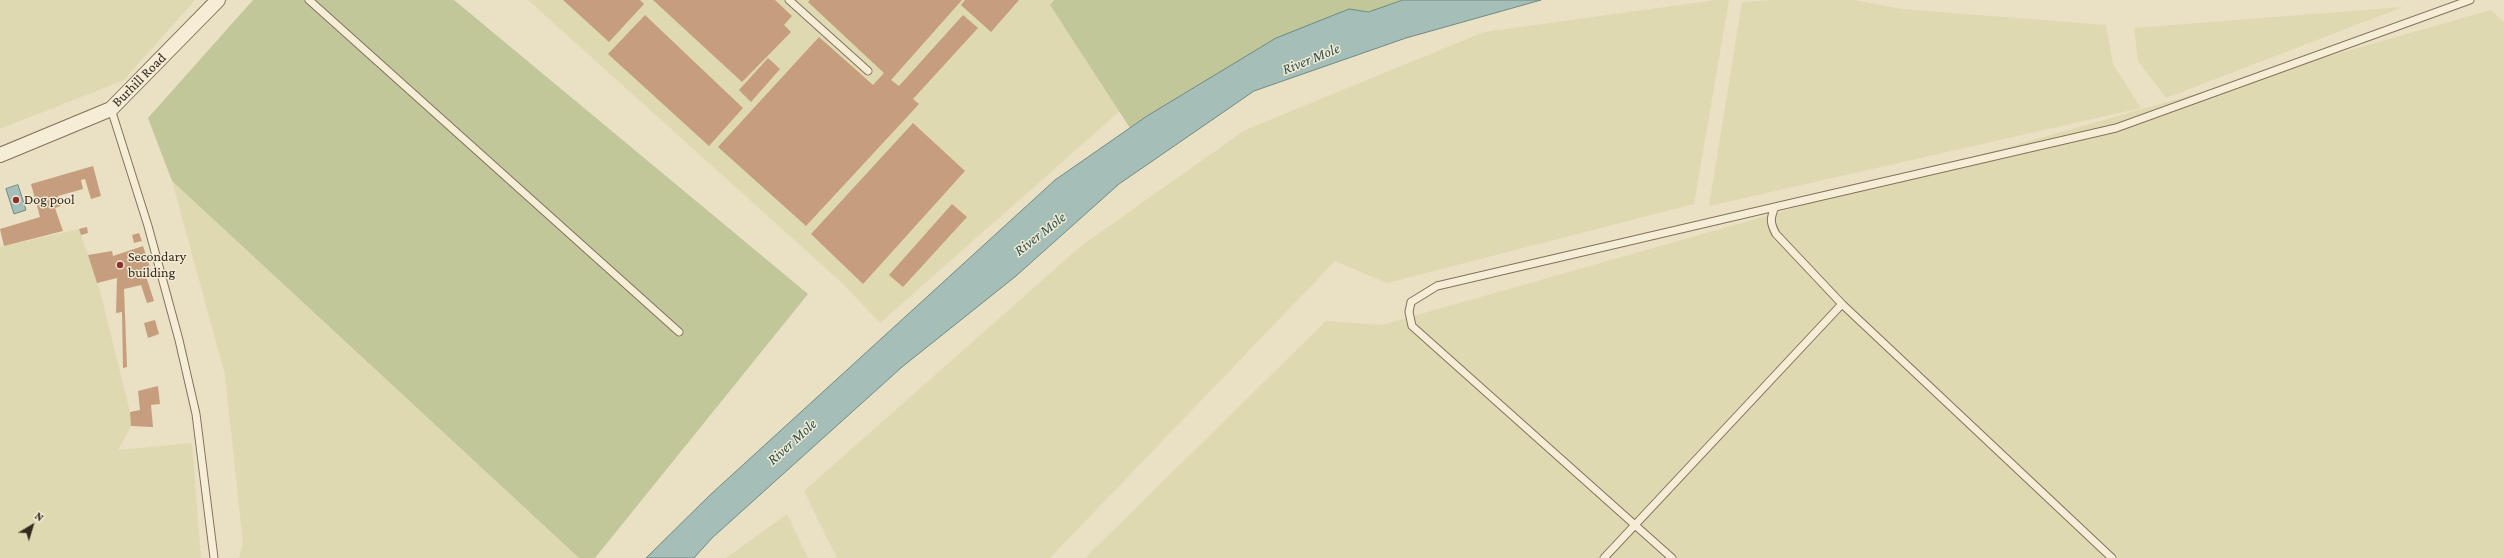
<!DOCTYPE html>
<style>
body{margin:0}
#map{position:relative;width:2504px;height:558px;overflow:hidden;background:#eae0c4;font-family:"Crimson Pro",serif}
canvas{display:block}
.north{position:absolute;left:12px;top:506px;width:40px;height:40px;-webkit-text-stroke:3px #f2ead3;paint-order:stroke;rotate:38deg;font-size:11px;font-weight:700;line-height:16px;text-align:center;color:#342a1f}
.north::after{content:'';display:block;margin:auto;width:14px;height:18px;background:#342a1f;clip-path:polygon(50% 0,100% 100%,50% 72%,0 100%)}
</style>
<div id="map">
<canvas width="2504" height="558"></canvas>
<div class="north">N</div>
</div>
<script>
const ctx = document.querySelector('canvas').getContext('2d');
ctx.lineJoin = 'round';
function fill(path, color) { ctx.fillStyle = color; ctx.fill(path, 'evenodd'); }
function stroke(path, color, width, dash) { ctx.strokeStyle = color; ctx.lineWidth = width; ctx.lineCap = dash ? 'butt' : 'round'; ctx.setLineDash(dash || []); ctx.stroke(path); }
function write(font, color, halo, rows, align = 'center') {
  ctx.font = font + ' "Crimson Pro",serif'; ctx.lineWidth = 3; ctx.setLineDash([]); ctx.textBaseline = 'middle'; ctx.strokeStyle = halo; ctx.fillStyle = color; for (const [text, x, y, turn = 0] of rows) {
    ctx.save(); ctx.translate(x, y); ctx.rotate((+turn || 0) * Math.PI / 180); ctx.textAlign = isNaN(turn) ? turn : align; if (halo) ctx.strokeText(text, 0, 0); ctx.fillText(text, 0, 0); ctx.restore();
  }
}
fill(new Path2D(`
 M0 0H195L124 80 0 129Z
 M528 0H1054L1050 5 1120 111 880 323 841 282Z
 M1716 0H1729L1694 204 1387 283 1335 261 1050 558H837L804 491 1081 246 1245 130 1484 32Z
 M1773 0H1853L1902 9 2106 25 2113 64 2141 108 1709 206 1742 2Z
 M2403 7 2166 98 2138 61 2134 28Z
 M2491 10 2504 22V558H1085L1326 321 1382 325Z
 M172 181 579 558H239L243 543 225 375Z
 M79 229 99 287 130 412 131 427 118 450 192 443 201 558H0V247Z
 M787 514 808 558H726Z`), '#dfd9b2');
fill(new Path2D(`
 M253 0H454L808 294 595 558H579L172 181 148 118Z
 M1054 0H1403L1368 12 1348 9 1147 116 1130 128 1050 5Z`), '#c1c799');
const water = new Path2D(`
 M1403 0H1541L1406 38 1254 91 1119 184 1016 276 902 367 712 538 694 558H646L710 495 1055 180 1147 116 1276 38 1349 9 1368 12Z
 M18 185 26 210 14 214 6 189Z`);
fill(water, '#a5beb7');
stroke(water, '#6d8b84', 1);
fill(new Path2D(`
 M563 0H640L644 4 609 42Z
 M653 0H775L792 16 784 25 791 32 742 82Z
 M810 0H962L891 80 899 86 963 15 978 28 913 99 919 104 907 117 806 226 718 147 819 37 873 85 884 73 808 2Z
 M965 0H1019L991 32 961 5Z
 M645 15 743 108 709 146 608 54Z
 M768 58 780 69 751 102 739 90Z
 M913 123 965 171 863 284 811 234Z
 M93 166 101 196 91 199 85 179 81 180 83 189 58 196 61 206 55 208 63 231 4 246 0 229 40 217 31 184Z
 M952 204 967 217 903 287 889 275Z
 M87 227 88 233 81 235 79 229Z
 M139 233 142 241 134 243 132 235Z
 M143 246 152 274 146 276 154 301 147 303 141 285 124 289 127 367 123 368 122 312 116 313 117 278 97 283 88 255 112 251 113 256Z
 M155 320 159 334 148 338 144 323Z
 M158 386 160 404 151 405 153 427 131 426 130 412 140 410 138 391Z`), '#c69d7d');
const lane = new Path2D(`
 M309 0 679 332
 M789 0 868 71
 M111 109 148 226 179 340 196 414 214 558
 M1842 304 2112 558
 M1604 558 1842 304 1776 234C1770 223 1770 218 1775 207L2116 128 2470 0
 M1672 558 1412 326 1409 312 1411 302 1437 286 1775 207`);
const street = new Path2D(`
 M0 155 111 109 218 0`);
stroke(lane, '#83725c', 9);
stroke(street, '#83725c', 16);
stroke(lane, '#f6edd6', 7);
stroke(street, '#f6edd6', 14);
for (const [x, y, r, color] of [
 [16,200,4,"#8e3231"],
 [120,265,4,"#8e3231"]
]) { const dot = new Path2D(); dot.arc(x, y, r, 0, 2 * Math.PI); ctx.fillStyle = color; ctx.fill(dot); stroke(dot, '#f2ead3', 1.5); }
write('14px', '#342a1f', '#f2ead3', [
 ["Burhill Road",139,80,-45]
]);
write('14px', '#342a1f', '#f2ead3', [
 ["Dog pool",24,200],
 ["Secondary",128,257],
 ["building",128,273]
], 'left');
write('italic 15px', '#2f5352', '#f2ead3', [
 ["River Mole",1311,59,-22],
 ["River Mole",1040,234,-38],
 ["River Mole",792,442,-42]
]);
</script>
